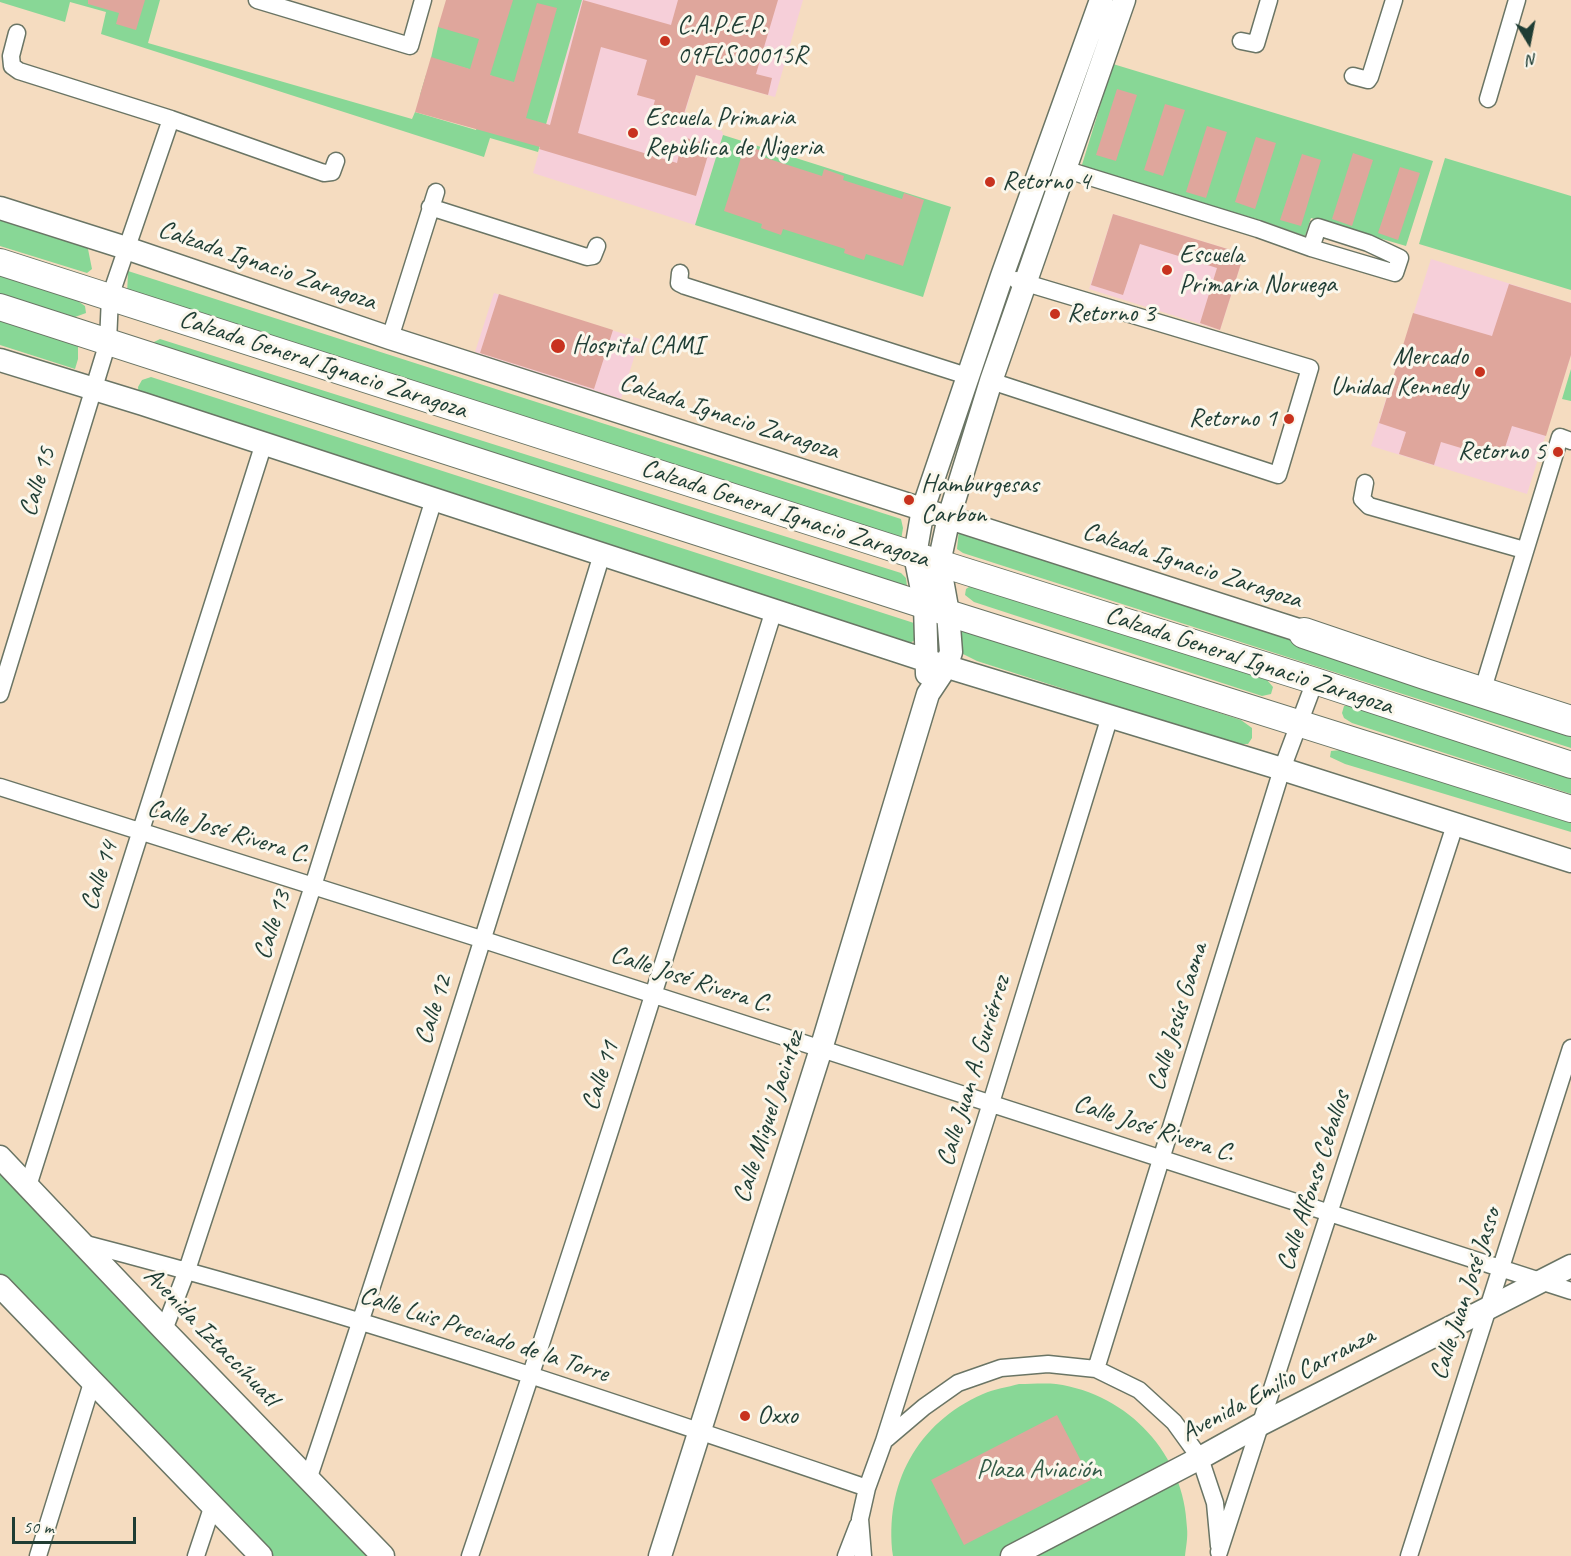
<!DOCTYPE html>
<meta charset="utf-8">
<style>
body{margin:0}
#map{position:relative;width:1571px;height:1556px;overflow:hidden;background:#f5dcc0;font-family:Caveat,sans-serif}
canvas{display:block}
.north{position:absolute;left:1499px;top:12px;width:60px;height:60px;-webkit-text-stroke:4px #fbf7ec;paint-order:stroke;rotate:170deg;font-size:16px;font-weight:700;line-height:24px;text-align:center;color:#1f3d34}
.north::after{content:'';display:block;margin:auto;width:21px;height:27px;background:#1f3d34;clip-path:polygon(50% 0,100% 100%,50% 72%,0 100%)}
.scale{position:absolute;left:12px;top:1517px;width:124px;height:27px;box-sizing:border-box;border:3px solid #1f3d34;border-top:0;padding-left:8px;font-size:18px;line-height:21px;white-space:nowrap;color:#1f3d34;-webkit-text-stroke:4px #fbf7ec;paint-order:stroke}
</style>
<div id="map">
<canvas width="1571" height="1556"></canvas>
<div class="north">N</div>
<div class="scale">50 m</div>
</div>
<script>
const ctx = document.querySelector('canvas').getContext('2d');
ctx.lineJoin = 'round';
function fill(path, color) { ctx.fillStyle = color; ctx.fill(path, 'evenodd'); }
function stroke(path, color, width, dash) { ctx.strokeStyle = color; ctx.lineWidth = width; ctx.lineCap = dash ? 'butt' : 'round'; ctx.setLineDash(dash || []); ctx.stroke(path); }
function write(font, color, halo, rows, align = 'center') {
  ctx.font = font + ' Caveat,sans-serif'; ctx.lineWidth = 6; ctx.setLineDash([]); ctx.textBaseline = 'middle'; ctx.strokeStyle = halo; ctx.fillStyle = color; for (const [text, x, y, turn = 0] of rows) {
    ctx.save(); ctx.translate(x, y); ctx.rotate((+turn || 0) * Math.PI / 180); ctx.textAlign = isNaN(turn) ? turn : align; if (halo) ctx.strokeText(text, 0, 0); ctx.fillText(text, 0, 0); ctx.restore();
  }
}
fill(new Path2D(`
 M582 0H803L775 97 696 75 683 120 722 131 723 135 695 225 533 173Z
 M1113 214 1244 254 1220 330 1089 289Z
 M1431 259 1571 303V355L1527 494 1371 446Z
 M494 293 640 339 621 399 475 352Z`), '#f6cfd9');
fill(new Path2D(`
 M0 0H160L148 43 412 119 415 112 476 130 481 113 420 95 426 75 492 76 431 58 438 27 468 0H582L538 152 490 138 484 157 101 34 106 12 70 2 65 22 0 2Z
 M1113 64 1433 161 1406 246 1311 218 1305 236 1260 220 1081 168Z
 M723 135 951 207 923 297 695 225Z
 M1445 158 1571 196V290L1419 244Z
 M0 216 80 241 88 249 92 269 87 273 0 246Z
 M128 271 901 519 903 528 901 540 127 296Z
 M0 275 75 299 85 306 86 313 75 317 0 294Z
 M0 321 78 346V359L75 369 0 345Z
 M160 339 901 573 906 578 907 586 904 589 155 351 154 342Z
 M1571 369V401L1562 399Z
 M151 377 917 624 915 640 907 645 139 396 138 387 142 380Z
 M959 529 1571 723V748L963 553 957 549Z
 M972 585 1267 680 1273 687 1271 694 1262 696 974 602 965 595 966 589Z
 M969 631 1241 720 1252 728V738L1248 744H1235L977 661 959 652V632Z
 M1350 705 1571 777V794L1352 723 1344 718 1342 713 1344 706Z
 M1341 750 1571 823V832L1345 764 1330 757 1331 751Z
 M0 1167 376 1556H269L94 1376 0 1275Z
 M1019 1384C1031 1384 1045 1383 1056 1384 1129 1394 1185 1455 1187 1528 1188 1537 1186 1547 1185 1556H893C884 1484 917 1423 983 1394 994 1389 1008 1387 1019 1384Z`), '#88d796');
fill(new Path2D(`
 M88 0H145L136 30 116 24 119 13 88 4Z
 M446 0H513L490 75 514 82 537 3 557 8 526 118 550 125 583 0 671 25 678 0H778L756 74 772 78 768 95 696 75 682 120 652 111 655 100 637 95 647 60 601 47 578 133 677 163 683 137 711 145 696 196 539 149 540 147 415 112 431 57 470 69 479 39 438 27Z
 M1117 89 1137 95 1116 161 1096 155Z
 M1165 104 1185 110 1163 176 1144 170Z
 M1207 126 1227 132 1206 198 1186 192Z
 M1256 137 1276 143 1255 209 1235 202Z
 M745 145 765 152 763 157 822 176 824 169 844 176 843 180 902 199 904 193 924 200 903 266 866 254 864 260 844 253 845 249 783 229 781 235 761 228 762 224 724 211Z
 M1353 153 1373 160 1352 226 1332 219Z
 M1302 154 1321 160 1301 226 1280 220Z
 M1400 167 1420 173 1398 240 1378 233Z
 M1113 214 1244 254 1220 330 1200 323 1217 268 1140 244 1123 295 1091 285Z
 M1509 284 1571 303V355L1546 436 1512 426 1501 460 1441 442 1434 465 1399 454 1406 432 1379 423 1413 313 1492 336Z
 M499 294 613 330 594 389 480 353Z
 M1057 1415 1091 1480 964 1545 931 1480Z`), '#dfa69c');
const street = new Path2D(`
 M257 0 410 46 423 0
 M17 33 11 56 12 66 19 71 171 119 324 173 332 172 336 161
 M1241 41 1256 44 1269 0
 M1353 76 1368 80 1370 77 1394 0
 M1488 99 1517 0
 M1064 169 1258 229 1311 248 1395 273 1400 258 1368 243 1318 227 1311 248
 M430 207 587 257 593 256 597 246
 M680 273 679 283 685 286 967 376
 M390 338 436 192
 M991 381 1278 475 1310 368 1016 280
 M1365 483 1362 499 1369 506 1524 550
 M1486 679 1560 437 1571 441
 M0 694 108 342 110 297 171 119
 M0 787 484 940 1571 1291
 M28 1186 264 443
 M82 1243C347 1311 608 1400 867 1488
 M164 1330 187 1270 313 886 434 499
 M1096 1369 1282 769 1315 681
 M884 1441 991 1103 1110 716
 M308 1480C411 1173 507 864 602 554
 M1219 1552 1455 825
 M38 1556 92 1383
 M196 1556 213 1505
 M470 1556C577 1242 675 926 774 610
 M846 1556 858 1525
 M863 1556 860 1519 867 1488 884 1441 924 1407 958 1383 1001 1368 1048 1364 1096 1369 1139 1390 1174 1422 1200 1458 1215 1503 1219 1546
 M1409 1556 1571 1048`);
const secondary = new Path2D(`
 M0 208 126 248 390 338 1320 637
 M0 360 143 404 925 660 1282 769 1571 861
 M927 674 925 605 915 555 923 509 1002 276 1101 0
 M0 1157 164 1330 383 1556
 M0 1286 261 1556
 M660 1556 821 1049 928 694 946 667 951 652 948 613 939 563 949 517 991 381 1124 0
 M1012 1556 1200 1458 1263 1423 1571 1266`);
const primary = new Path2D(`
 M0 262 939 563 1315 681 1571 765
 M0 307 948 613 1571 809`);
const highway = new Path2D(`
 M1304 633 1425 674 1571 721`);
stroke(street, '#6a7565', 19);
stroke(secondary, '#6a7565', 25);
stroke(primary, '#6a7565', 28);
stroke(highway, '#6a7565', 32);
stroke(street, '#fff', 16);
stroke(secondary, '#fff', 22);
stroke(primary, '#fff', 26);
stroke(highway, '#fff', 30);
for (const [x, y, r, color] of [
 [665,41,6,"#c8321e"],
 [633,133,6,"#c8321e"],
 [990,182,6,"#c8321e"],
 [1167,270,6,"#c8321e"],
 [1055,314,6,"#c8321e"],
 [558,346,8,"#c8321e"],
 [1480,372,6,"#c8321e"],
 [1289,419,6,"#c8321e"],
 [1558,452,6,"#c8321e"],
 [909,500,6,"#c8321e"],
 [745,1416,6,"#c8321e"]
]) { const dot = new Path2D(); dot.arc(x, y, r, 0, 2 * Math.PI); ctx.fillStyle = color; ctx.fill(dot); stroke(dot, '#fbf7ec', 2); }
write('26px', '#1f3d34', '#fbf7ec', [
 ["C.A.P.E.P.",677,26],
 ["09FLS00015R",677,56],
 ["Escuela Primaria",645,118],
 ["Repùblica de Nigeria",645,148],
 ["Retorno 4",1002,182],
 ["Escuela",1179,255],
 ["Primaria Noruega",1179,285],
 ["Retorno 3",1067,314],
 ["Hospital CAMI",572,346],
 ["Mercado",1468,357,"right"],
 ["Unidad Kennedy",1468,387,"right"],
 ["Retorno 1",1277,419,"right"],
 ["Retorno 5",1546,452,"right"],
 ["Hamburgesas",921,485],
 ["Carbon",921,515],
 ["Oxxo",757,1416]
], 'left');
write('26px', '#1f3d34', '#fbf7ec', [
 ["Calzada Ignacio Zaragoza",267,266,19],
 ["Calzada General Ignacio Zaragoza",323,365,18],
 ["Calzada Ignacio Zaragoza",729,417,18],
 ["Calle 15",38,482,-73],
 ["Calzada General Ignacio Zaragoza",785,514,18],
 ["Calzada Ignacio Zaragoza",1192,566,18],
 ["Calzada General Ignacio Zaragoza",1249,661,18],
 ["Calle José Rivera C.",228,832,17],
 ["Calle 14",100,876,-72],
 ["Calle 13",273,925,-72],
 ["Calle José Rivera C.",691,980,18],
 ["Calle 12",434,1010,-72],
 ["Calle Jesús Gaona",1178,1017,-73],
 ["Calle Juan A. Guriérrez",974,1071,-73],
 ["Calle 11",601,1076,-72],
 ["Calle Miguel Jacintez",769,1117,-72],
 ["Calle José Rivera C.",1154,1129,18],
 ["Calle Alfonso Ceballos",1314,1181,-72],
 ["Calle Juan José Jasso",1466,1294,-72],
 ["Calle Luis Preciado de la Torre",484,1335,18],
 ["Avenida Iztaccíhuatl",211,1337,46],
 ["Avenida Emilio Carranza",1278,1385,-28]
]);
write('26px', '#345c48', '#fbf7ec', [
 ["Plaza Aviación",1039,1470]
]);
</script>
